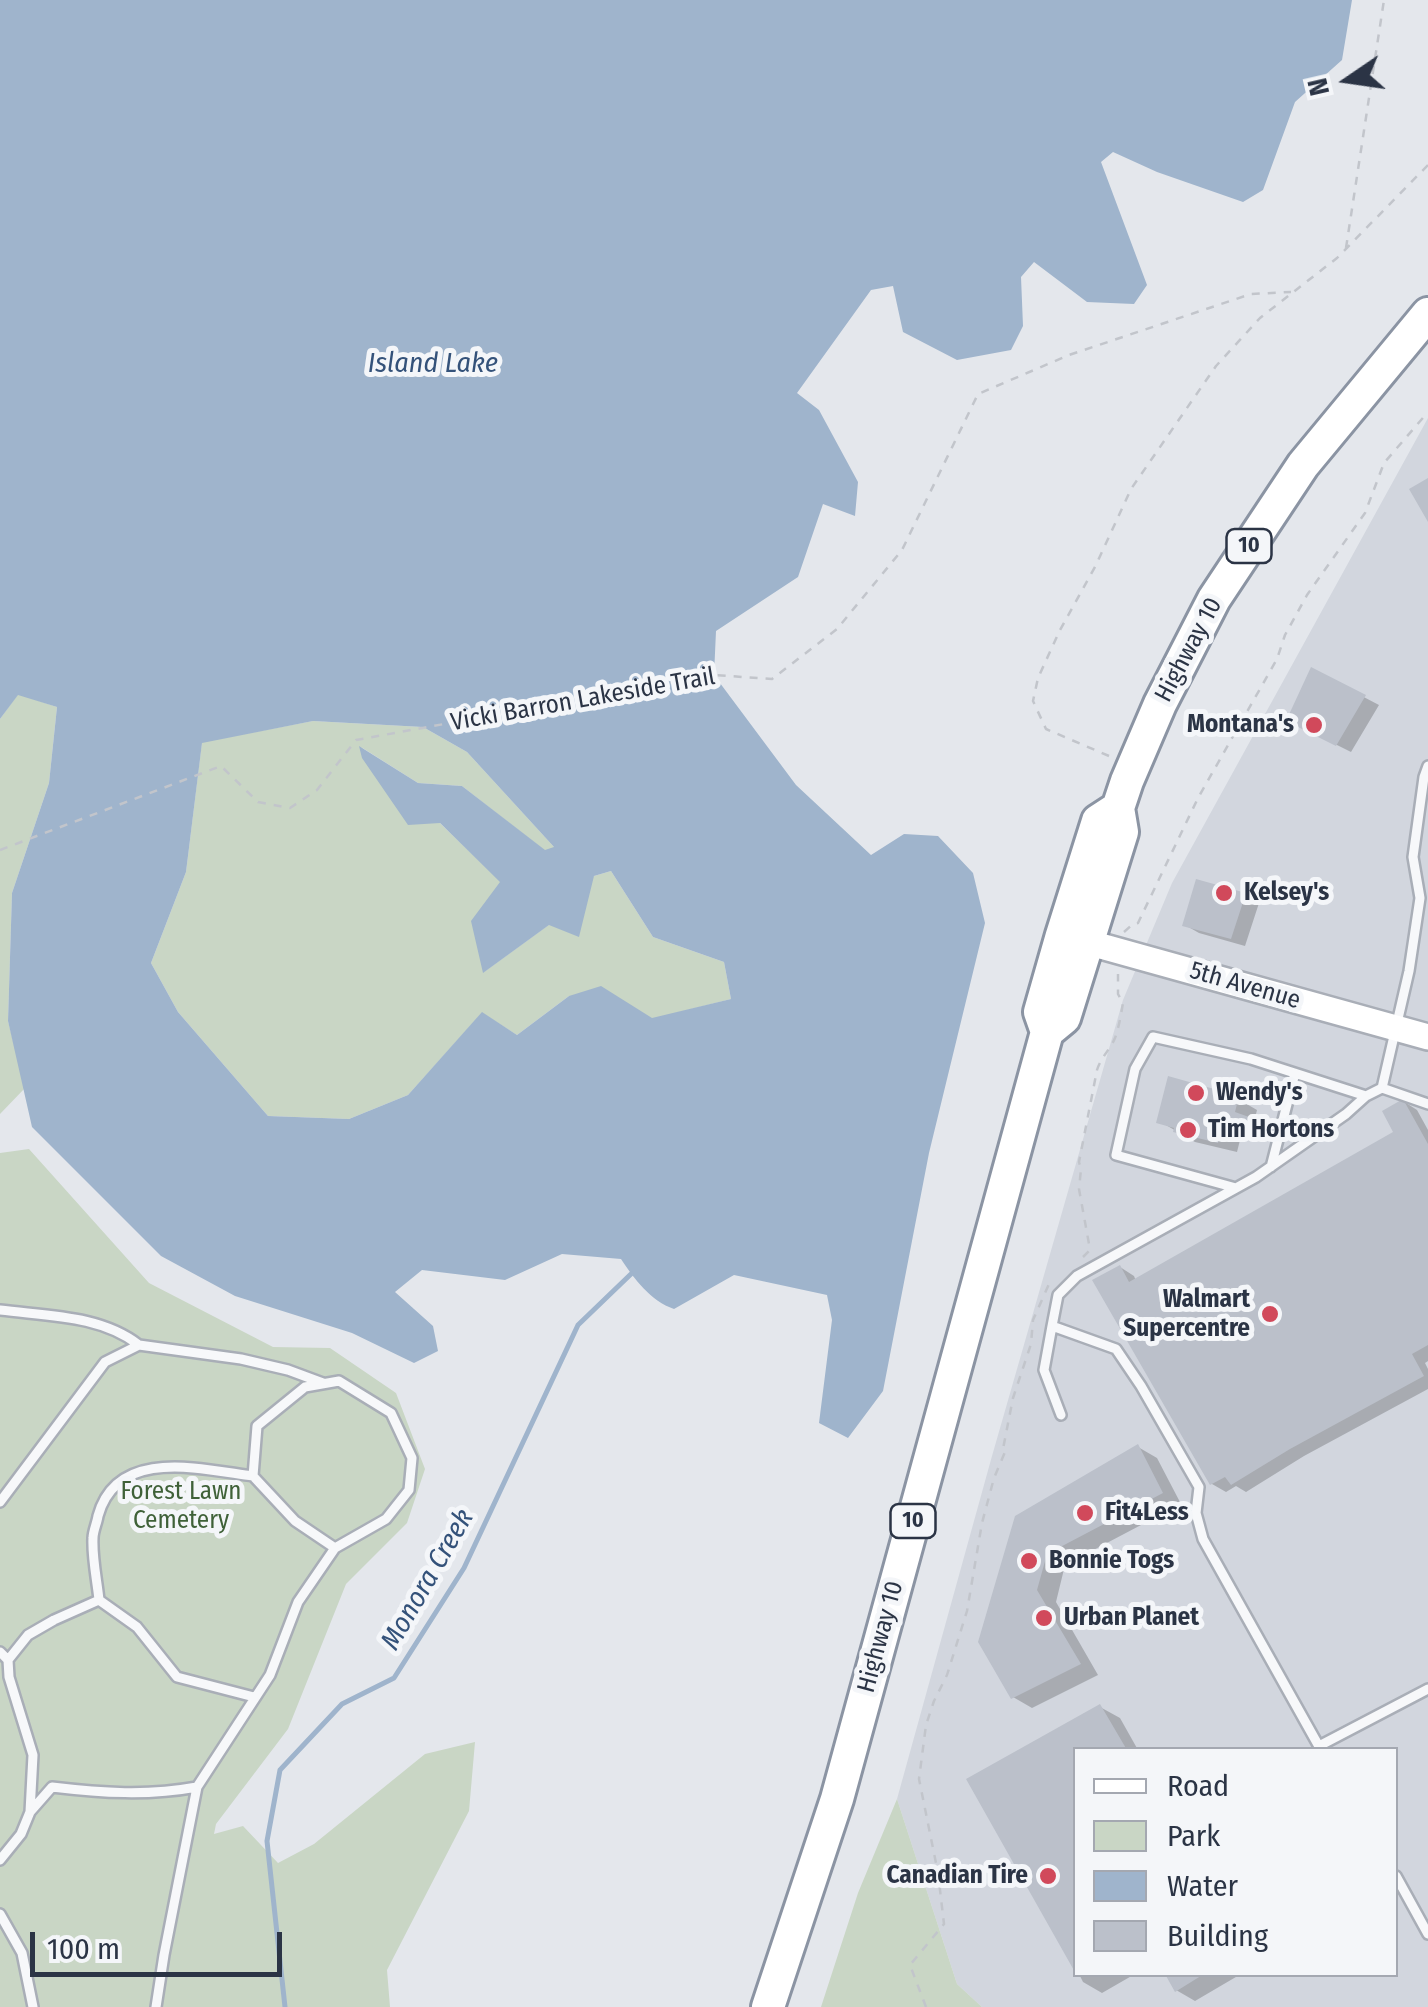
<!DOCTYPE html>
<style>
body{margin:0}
#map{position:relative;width:1428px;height:2007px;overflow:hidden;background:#e4e7ec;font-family:"Fira Sans Condensed",sans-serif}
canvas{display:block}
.legend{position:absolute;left:1073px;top:1747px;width:325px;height:230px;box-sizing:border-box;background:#f4f6f9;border:2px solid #a4a8b1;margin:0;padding:12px 18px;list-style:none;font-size:30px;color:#2b3445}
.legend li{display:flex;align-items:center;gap:20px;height:50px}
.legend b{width:50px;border:2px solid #a4a8b1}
.north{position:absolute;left:1298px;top:30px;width:100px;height:100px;-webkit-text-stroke:8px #f4f6f9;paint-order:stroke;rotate:257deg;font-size:28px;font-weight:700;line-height:40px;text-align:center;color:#2b3445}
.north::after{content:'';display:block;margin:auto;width:35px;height:45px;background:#2b3445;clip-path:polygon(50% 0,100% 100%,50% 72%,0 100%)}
.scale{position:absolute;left:30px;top:1932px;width:252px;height:45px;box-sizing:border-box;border:5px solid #2b3445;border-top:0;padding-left:12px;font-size:30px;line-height:35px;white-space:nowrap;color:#2b3445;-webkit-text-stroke:8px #f4f6f9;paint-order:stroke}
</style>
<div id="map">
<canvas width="1428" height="2007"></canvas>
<ul class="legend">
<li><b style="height:12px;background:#fff"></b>Road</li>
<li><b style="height:28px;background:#c9d6c5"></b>Park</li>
<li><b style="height:28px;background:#9fb4cc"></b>Water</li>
<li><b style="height:28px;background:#bbc0ca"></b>Building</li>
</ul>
<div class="north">N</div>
<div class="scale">100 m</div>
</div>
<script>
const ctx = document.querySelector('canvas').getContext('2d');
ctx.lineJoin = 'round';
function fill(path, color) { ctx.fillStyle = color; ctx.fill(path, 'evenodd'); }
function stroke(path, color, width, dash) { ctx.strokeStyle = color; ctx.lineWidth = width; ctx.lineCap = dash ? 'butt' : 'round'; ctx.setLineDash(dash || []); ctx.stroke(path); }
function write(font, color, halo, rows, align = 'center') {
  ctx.font = font + ' "Fira Sans Condensed",sans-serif'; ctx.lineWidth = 10; ctx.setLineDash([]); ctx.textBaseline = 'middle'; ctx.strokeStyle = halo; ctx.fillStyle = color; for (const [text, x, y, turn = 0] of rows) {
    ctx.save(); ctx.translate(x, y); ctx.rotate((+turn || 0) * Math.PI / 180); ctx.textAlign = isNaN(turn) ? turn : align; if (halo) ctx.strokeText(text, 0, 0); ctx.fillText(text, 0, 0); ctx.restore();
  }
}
fill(new Path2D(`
 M1428 418V2007H982L957 1984 897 1799 992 1456 1123 1000 1172 883ZM1076 1750H1396V1974H1076Z`), '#d2d6de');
fill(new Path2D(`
 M18 694 57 707 49 783 12 893 8 1021 25 1088 0 1114V719Z
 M313 721 423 727 467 752 555 848 545 851 462 786 418 783 361 747 501 882 484 972 550 924 594 876 611 871 653 937 724 962 731 999 652 1019 569 996 517 1035 482 1013 408 1095 349 1119 268 1116 178 1012 151 963 186 872 202 742Z
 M29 1149 149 1283 273 1347 330 1348 396 1393 425 1469 407 1523 346 1584 288 1729 216 1824 214 1834 243 1826 278 1863 314 1844 425 1754 475 1742 469 1811 387 1970 390 2007H0V1153Z
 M897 1799 957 1984 982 2007H821L858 1893Z`), '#c9d6c5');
fill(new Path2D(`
 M0 0H1352L1342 60 1295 102 1263 190 1243 202 1157 172 1113 152 1101 162 1147 285 1134 304 1087 302 1034 262 1021 277 1023 326 1011 350 957 360 903 332 893 286 871 290 797 393 819 410 858 482 855 516 823 504 798 577 716 631 714 675 796 785 871 855 904 834 938 836 973 873 985 923 929 1153 883 1391 848 1438 819 1423 832 1320 827 1295 734 1275 674 1309C651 1301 634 1279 621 1259L562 1254 505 1280 422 1270 395 1292 433 1326 438 1351 414 1363 352 1333 235 1296 161 1256 32 1127 8 1021 12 893 49 783 57 707 18 695 0 719ZM313 721 423 727 467 752 554 847 545 850 462 786 418 783 359 746 362 758 408 825 440 823 500 882 471 921 483 973 549 925 579 937 594 876 611 871 653 937 724 962 731 999 652 1018 601 986 569 996 517 1035 482 1012 408 1095 349 1119 268 1116 178 1012 151 963 186 872 202 743Z`), '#9fb4cc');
fill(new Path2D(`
 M1312 670 1379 705 1351 752 1303 728Z
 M1245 895 1259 903 1245 946 1199 933 1185 925Z
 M1238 1099 1257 1110 1254 1122 1267 1130 1265 1138 1242 1132 1237 1152 1195 1142 1159 1121Z
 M1403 1101 1417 1110 1428 1130V1361L1425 1363 1428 1369V1389L1304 1456 1246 1492 1236 1486 1226 1492 1212 1484 1120 1267 1134 1276 1136 1281 1397 1133Z
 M1138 1447 1157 1458 1181 1504 1065 1565 1056 1602 1098 1675 1032 1708 1013 1697 1017 1518Z
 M1100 1707 1120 1718 1138 1750H1076L969 1780Z
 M1079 1974H1135L1102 1993 1083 1982Z
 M1168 1974H1241L1195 2001 1176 1990Z`), '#0003');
stroke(new Path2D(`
 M285 2007 267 1841 280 1770 342 1704 394 1678 464 1568 578 1325 631 1274`), '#9fb4cc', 5);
fill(new Path2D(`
 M1428 478V522L1409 489Z
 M1311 667 1366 695 1336 746 1286 721Z
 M1196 879 1246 893 1231 939 1182 926Z
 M1168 1076 1239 1096 1235 1112 1249 1117 1246 1129 1223 1123 1218 1143 1173 1132 1174 1128 1156 1123Z
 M1403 1099 1428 1144V1345L1412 1354 1424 1376 1290 1449 1231 1485 1225 1477 1210 1485 1092 1280 1120 1265 1129 1282 1393 1132 1382 1111Z
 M1138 1444 1163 1493 1047 1554 1037 1590 1081 1664 1011 1699 978 1642 1015 1516Z
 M1100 1704 1127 1750H1076V1974L966 1779Z
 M1165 1974H1204L1175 1992Z`), '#bbc0ca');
const lane = new Path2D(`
 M1382 1088 1428 1104
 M1271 1167 1295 1073
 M1236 1188 1116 1155 1135 1069 1153 1037 1251 1059 1366 1096
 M0 1310C47 1316 101 1315 139 1345
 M1052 1326 1044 1370 1061 1415
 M253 1476C200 1469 117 1447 98 1516 97 1523 93 1531 93 1538 92 1558 97 1580 99 1600L137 1627 177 1677 254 1697
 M0 1502 105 1362 139 1345 241 1359 288 1370 323 1383
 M0 1652 8 1660 28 1635 54 1620 99 1600
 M8 1660 9 1677 33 1755 30 1812
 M1319 1746 1428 1689
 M1321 1750 1203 1539 1196 1513 1199 1487 1141 1386 1116 1349 1052 1326 1058 1295 1077 1276 1256 1177 1346 1114 1366 1096 1382 1088 1409 971 1420 898 1413 857 1424 777 1428 766
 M0 1860 21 1834 30 1812 52 1787C102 1793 148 1796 197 1787
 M1396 1876 1428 1934
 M0 1914 22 1953 33 2007
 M156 2007 164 1955 197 1787 270 1675 298 1602 335 1548 386 1519 409 1490 412 1458 391 1413 339 1381 305 1387 257 1426 253 1476 295 1521 335 1548`);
const secondary = new Path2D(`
 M1072 938 1428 1037`);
const highway = new Path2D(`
 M1047 1032 1064 1018 1122 832 1118 808 1127 781 1160 704 1214 599 1303 465 1428 314
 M768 2007 837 1799 1047 1032 1040 1012 1062 935 1098 821 1118 808`);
stroke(lane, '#a9aeb7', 14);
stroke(secondary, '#a9aeb7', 30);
stroke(highway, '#8b94a3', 38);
stroke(new Path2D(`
 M1346 248 1384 0
 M1109 756 1046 729 1033 701 1038 678 1060 630 1096 565 1131 489 1216 366 1260 318 1337 258 1428 165
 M0 850 221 766 258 802 290 808 317 790 356 740 714 675 772 679 837 629 902 550 978 394 1069 355 1251 294 1291 292
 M1124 932 1133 924 1138 923 1198 798 1277 659 1285 635 1307 595 1365 513 1384 463 1428 412
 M1083 1257 1089 1251V1244L1079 1189 1081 1169 1079 1162 1097 1070C1101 1057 1110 1050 1115 1038 1119 1027 1121 1014 1123 1003L1118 994V974
 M926 2007 910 1965 944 1924 938 1873 919 1779 926 1725 934 1701 947 1675 967 1611 982 1523 994 1478 1005 1452 1003 1449 1013 1398 1031 1344 1033 1320 1049 1284`), '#c2c5cb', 2.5, [8, 8]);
stroke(lane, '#f7f8fa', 9);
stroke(secondary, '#fff', 25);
stroke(highway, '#fff', 32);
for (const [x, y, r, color] of [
 [1314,725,10,"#d1495b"],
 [1224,893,10,"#d1495b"],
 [1196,1093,10,"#d1495b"],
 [1188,1130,10,"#d1495b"],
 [1270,1314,10,"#d1495b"],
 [1085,1513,10,"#d1495b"],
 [1029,1561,10,"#d1495b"],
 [1044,1618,10,"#d1495b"],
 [1048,1876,10,"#d1495b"]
]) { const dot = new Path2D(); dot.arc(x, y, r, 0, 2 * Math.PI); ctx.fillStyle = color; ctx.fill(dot); stroke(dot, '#f4f6f9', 4); }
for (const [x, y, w] of [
 [1249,546,45],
 [913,1521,45]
]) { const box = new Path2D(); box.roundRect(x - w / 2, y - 17, w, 34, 8); ctx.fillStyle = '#f4f6f9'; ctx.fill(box); stroke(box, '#2b3445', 2.5); }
write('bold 22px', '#2b3445', null, [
 ["10",1249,546],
 ["10",913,1521]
]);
write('25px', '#2b3445', '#f4f6f9', [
 ["Highway 10",1189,650,-62],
 ["Vicki Barron Lakeside Trail",583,700,-10],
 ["5th Avenue",1245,986,16],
 ["Highway 10",881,1637,-75]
]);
write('bold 25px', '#2b3445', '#f4f6f9', [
 ["Montana's",1294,725,"right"],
 ["Kelsey's",1244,893],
 ["Wendy's",1216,1093],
 ["Tim Hortons",1208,1130],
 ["Walmart",1250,1300,"right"],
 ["Supercentre",1250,1329,"right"],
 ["Fit4Less",1105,1513],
 ["Bonnie Togs",1049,1561],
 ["Urban Planet",1064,1618],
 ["Canadian Tire",1028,1876,"right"]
], 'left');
write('25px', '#3f6138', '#f4f6f9', [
 ["Forest Lawn",181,1492],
 ["Cemetery",181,1521]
]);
write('italic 28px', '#34527a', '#f4f6f9', [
 ["Island Lake",433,364],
 ["Monora Creek",428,1580,-60]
]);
</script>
